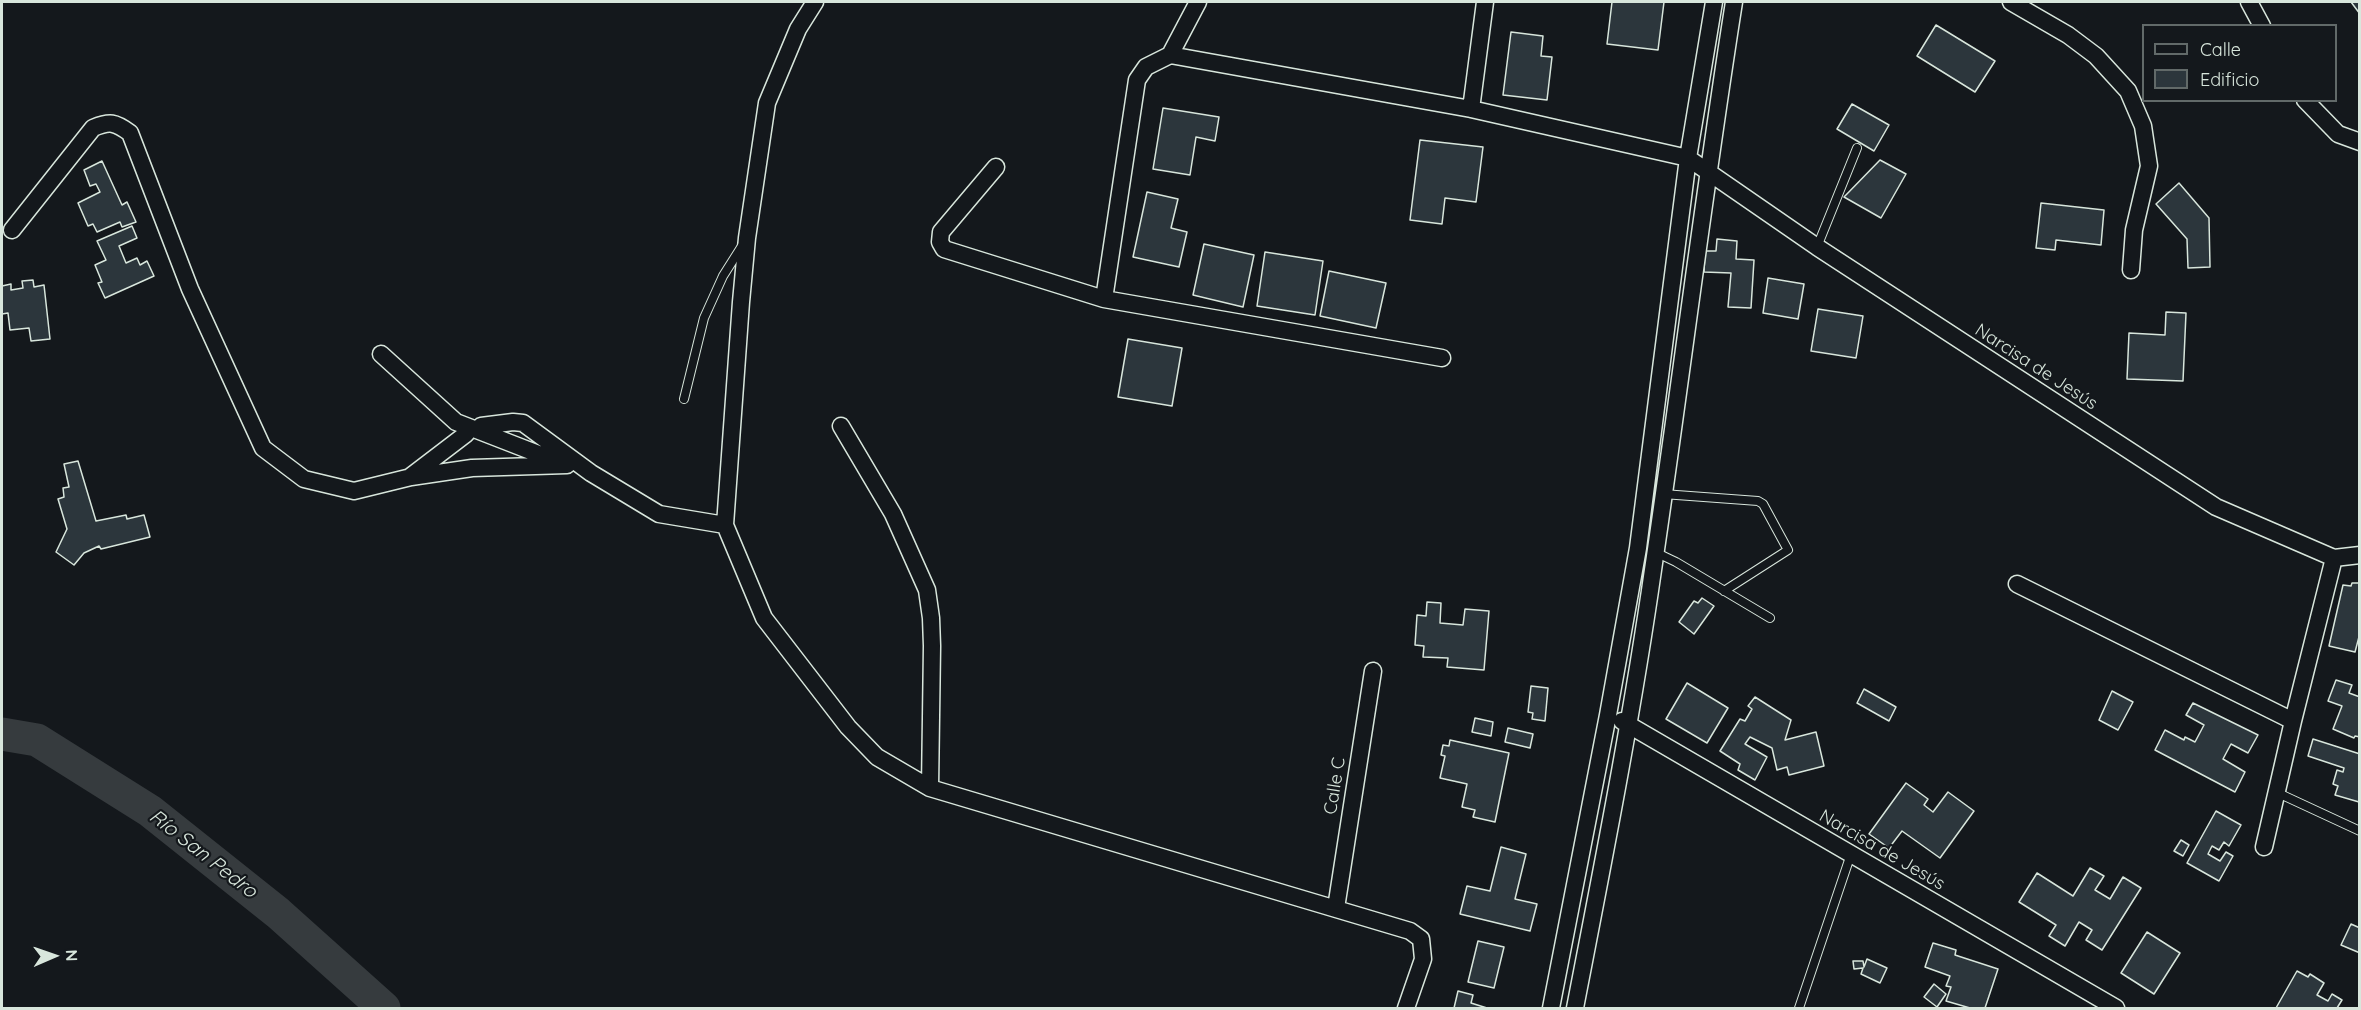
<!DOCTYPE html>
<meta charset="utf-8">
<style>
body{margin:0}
#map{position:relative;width:2361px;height:1010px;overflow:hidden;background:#14181c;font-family:Quicksand,sans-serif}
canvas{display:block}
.frame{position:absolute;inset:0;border:3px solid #d8e6dc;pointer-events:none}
.legend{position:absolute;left:2142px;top:24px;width:195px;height:78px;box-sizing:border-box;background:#14181c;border:2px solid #626a69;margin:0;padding:8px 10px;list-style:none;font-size:18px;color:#d8e6dc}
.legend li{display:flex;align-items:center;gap:12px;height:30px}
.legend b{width:30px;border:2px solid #626a69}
.north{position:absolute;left:24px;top:926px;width:60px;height:60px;-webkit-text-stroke:4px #14181c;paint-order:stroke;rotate:88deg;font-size:16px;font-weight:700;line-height:24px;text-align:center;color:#d8e6dc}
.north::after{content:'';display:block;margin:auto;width:21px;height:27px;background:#d8e6dc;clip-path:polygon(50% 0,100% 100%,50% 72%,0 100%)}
</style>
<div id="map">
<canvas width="2361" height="1010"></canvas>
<div class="frame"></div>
<ul class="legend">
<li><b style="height:8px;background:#14181c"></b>Calle</li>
<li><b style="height:16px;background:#2c363c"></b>Edificio</li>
</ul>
<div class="north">N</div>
</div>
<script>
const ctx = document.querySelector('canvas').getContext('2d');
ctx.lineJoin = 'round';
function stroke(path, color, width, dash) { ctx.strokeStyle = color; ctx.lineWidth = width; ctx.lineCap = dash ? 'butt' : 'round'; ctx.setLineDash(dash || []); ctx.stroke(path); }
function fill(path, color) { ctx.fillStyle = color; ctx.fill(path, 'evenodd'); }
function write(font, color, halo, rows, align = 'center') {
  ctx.font = font + ' Quicksand,sans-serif'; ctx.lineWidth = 4.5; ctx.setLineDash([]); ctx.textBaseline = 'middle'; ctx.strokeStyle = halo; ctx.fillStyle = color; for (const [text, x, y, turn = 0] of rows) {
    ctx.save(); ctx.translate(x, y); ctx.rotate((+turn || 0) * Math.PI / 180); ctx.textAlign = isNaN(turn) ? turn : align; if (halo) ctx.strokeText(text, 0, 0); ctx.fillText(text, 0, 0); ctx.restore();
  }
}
stroke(new Path2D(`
 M2 734 37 740 150 811 278 913 384 1008`), '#363b3e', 33);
const building = new Path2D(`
 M1612 2H1664L1658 50 1607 44Z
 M2351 2H2360V14Z
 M1936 25 1995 61 1975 92 1917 56Z
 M1511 32 1543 36 1541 56 1552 57 1547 100 1503 95Z
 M1852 104 1889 125 1874 151 1837 129Z
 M1163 108 1219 117 1215 141 1196 137 1190 175 1153 169Z
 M1420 140 1483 147 1476 202 1445 198 1442 224 1410 220Z
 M1880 160 1906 174 1881 218 1844 197Z
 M102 161 122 205 127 202 136 222 122 227 120 222 97 232 93 224 88 226 78 203 100 192 96 184 90 186 84 170Z
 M2179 183 2209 218 2210 267 2188 268 2187 239 2156 204Z
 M1147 192 1178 199 1171 228 1187 232 1179 267 1133 257Z
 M2041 203 2104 210 2101 245 2056 240 2055 250 2036 248Z
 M132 226 137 238 119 246 126 263 137 258 140 265 147 261 154 276 105 298 98 283 102 282 95 265 106 260 97 241Z
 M1717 239 1737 241 1736 259 1754 260 1751 308 1728 307 1731 273 1704 272 1705 251H1716Z
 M1204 244 1254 255 1243 307 1193 295Z
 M1265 252 1323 261 1315 315 1257 306Z
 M1329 271 1386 283 1376 328 1320 316Z
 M1768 278 1804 284 1798 319 1763 313Z
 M33 280 34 287 44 285 50 339 31 341 29 328 10 330 8 313 2 314V286L11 284V290L23 288 22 281Z
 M1818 309 1863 316 1856 358 1811 351Z
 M2166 312 2186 313 2183 381 2127 379 2129 333 2165 335Z
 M1128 339 1182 348 1172 406 1118 397Z
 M78 461 96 521 126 515 127 519 144 515 150 537 101 549 99 546 84 553 74 565 56 552 67 529 58 499 64 497 63 488 69 487 64 464Z
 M2352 583H2360V633L2355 652 2329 646 2343 585 2351 586Z
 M1702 598 1714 606 1694 634 1679 622 1694 601 1698 603Z
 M1427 602 1441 603 1440 623 1463 625 1465 609 1489 611 1484 670 1447 667 1448 658 1423 657 1424 646 1415 645 1417 615 1426 616Z
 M2336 680 2352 685 2349 693 2360 697V737L2355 736 2354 738 2333 729 2342 706 2328 701Z
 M1687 683 1728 708 1707 743 1666 719Z
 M1531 686 1548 688 1545 721 1532 719 1533 713 1528 712Z
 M1864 689 1896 707 1889 721 1857 703Z
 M2112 691 2133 702 2118 730 2099 720Z
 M1755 697 1791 720 1785 740 1816 732 1824 766 1789 775 1787 767 1777 770 1772 748 1750 737 1745 744 1767 757 1755 780 1738 770 1740 764 1720 751 1740 719 1745 721 1752 709 1748 706Z
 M2193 703 2258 735 2248 753 2231 744 2223 759 2245 772 2235 792 2155 750 2165 730 2184 740 2185 737 2195 742 2204 725 2186 715Z
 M1475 718 1493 722 1491 736 1472 732Z
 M1508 728 1533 734 1530 748 1505 742Z
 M2313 739 2360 754 2359 802 2335 795 2338 786 2333 784 2337 770 2343 772 2344 768 2308 756Z
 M1450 740 1509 753 1495 822 1473 817 1475 810 1462 807 1467 784 1440 778 1445 756 1441 755 1443 745 1449 746Z
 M1906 783 1928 799 1924 805 1933 812 1948 792 1974 811 1940 858 1902 831 1889 848 1869 834Z
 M2216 811 2241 825 2229 846 2224 842 2219 850 2212 846 2208 854 2220 861 2226 852 2233 856 2219 881 2187 863Z
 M2181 840 2189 845 2183 856 2174 851Z
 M1501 847 1526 854 1515 899 1537 904 1530 931 1460 914 1467 886 1490 891Z
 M2090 868 2104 876 2095 890 2110 899 2123 877 2141 888 2102 950 2086 940 2092 930 2079 922 2065 946 2049 936 2056 925 2019 902 2037 873 2073 896Z
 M2351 924 2360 928V953L2341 945Z
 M2147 932 2180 953 2154 994 2121 973Z
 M1478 941 1504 947 1494 988 1468 982Z
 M1933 943 1956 950 1955 955 1998 969 1985 1008H1970L1946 1001 1951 987 1946 986 1950 976 1925 967Z
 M1867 959 1887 968 1880 983 1861 974 1863 968 1854 969 1853 961H1863L1864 967Z
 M2297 971 2308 977 2310 974 2324 983 2317 995 2328 1001 2332 994 2342 1000 2337 1008H2276Z
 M1934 984 1946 994 1937 1007 1924 997Z
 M1458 991 1473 995 1471 1003 1487 1008H1454Z`);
fill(building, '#2c363c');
stroke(building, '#d8e6dc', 1.5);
const lane = new Path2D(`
 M1817 247 1857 148
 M684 399 704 318 723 276 742 246
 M1663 494 1758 501 1763 504 1788 550 1724 591
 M1655 552 1676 562 1770 618
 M2278 793 2360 831
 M1799 1008 1851 854`);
const street = new Path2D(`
 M815 2 798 29 767 103 747 238 741 302 725 525 764 618 848 727 877 757 930 788 1410 931 1421 939 1423 959 1406 1008
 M2011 2 2068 35 2096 56 2128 91 2143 126 2149 166 2134 230 2131 270
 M2249 2 2262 26
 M1170 55 1198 2
 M2305 100 2338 134 2360 142
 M1471 109 1485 2
 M996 167 941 232 940 242 944 249 1104 299
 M12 230 93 128C110 121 115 122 130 133L190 289 263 448 304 479 354 491 411 477 472 468 567 465
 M381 354 456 422 559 462
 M1442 358 1104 299 1137 80 1146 67 1170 55 1471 109 1688 158 1817 247 2216 507 2334 558 2360 555
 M481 426 513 422 523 423 591 473 659 514 725 525
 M841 426 893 514 927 590 931 618 932 646 930 788
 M411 476 466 434
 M2017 584 2293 721
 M1622 721 2116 1008
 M2264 847 2293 721 2334 558
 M1336 908 1373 671
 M1551 1008 1608 715 1638 548 1688 158 1714 2
 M1575 1008C1603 863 1632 717 1653 570 1681 380 1704 191 1734 2`);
stroke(lane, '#d8e6dc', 10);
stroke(street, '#d8e6dc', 19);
stroke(lane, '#14181c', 8);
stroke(street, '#14181c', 16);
write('18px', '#d8e6dc', '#14181c', [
 ["Narcisa de Jesús",2036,367,33],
 ["Calle C",1335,786,-81],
 ["Narcisa de Jesús",1882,850,30]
]);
write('italic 20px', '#d8e6dc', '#14181c', [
 ["Río San Pedro",203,854,38]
]);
</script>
